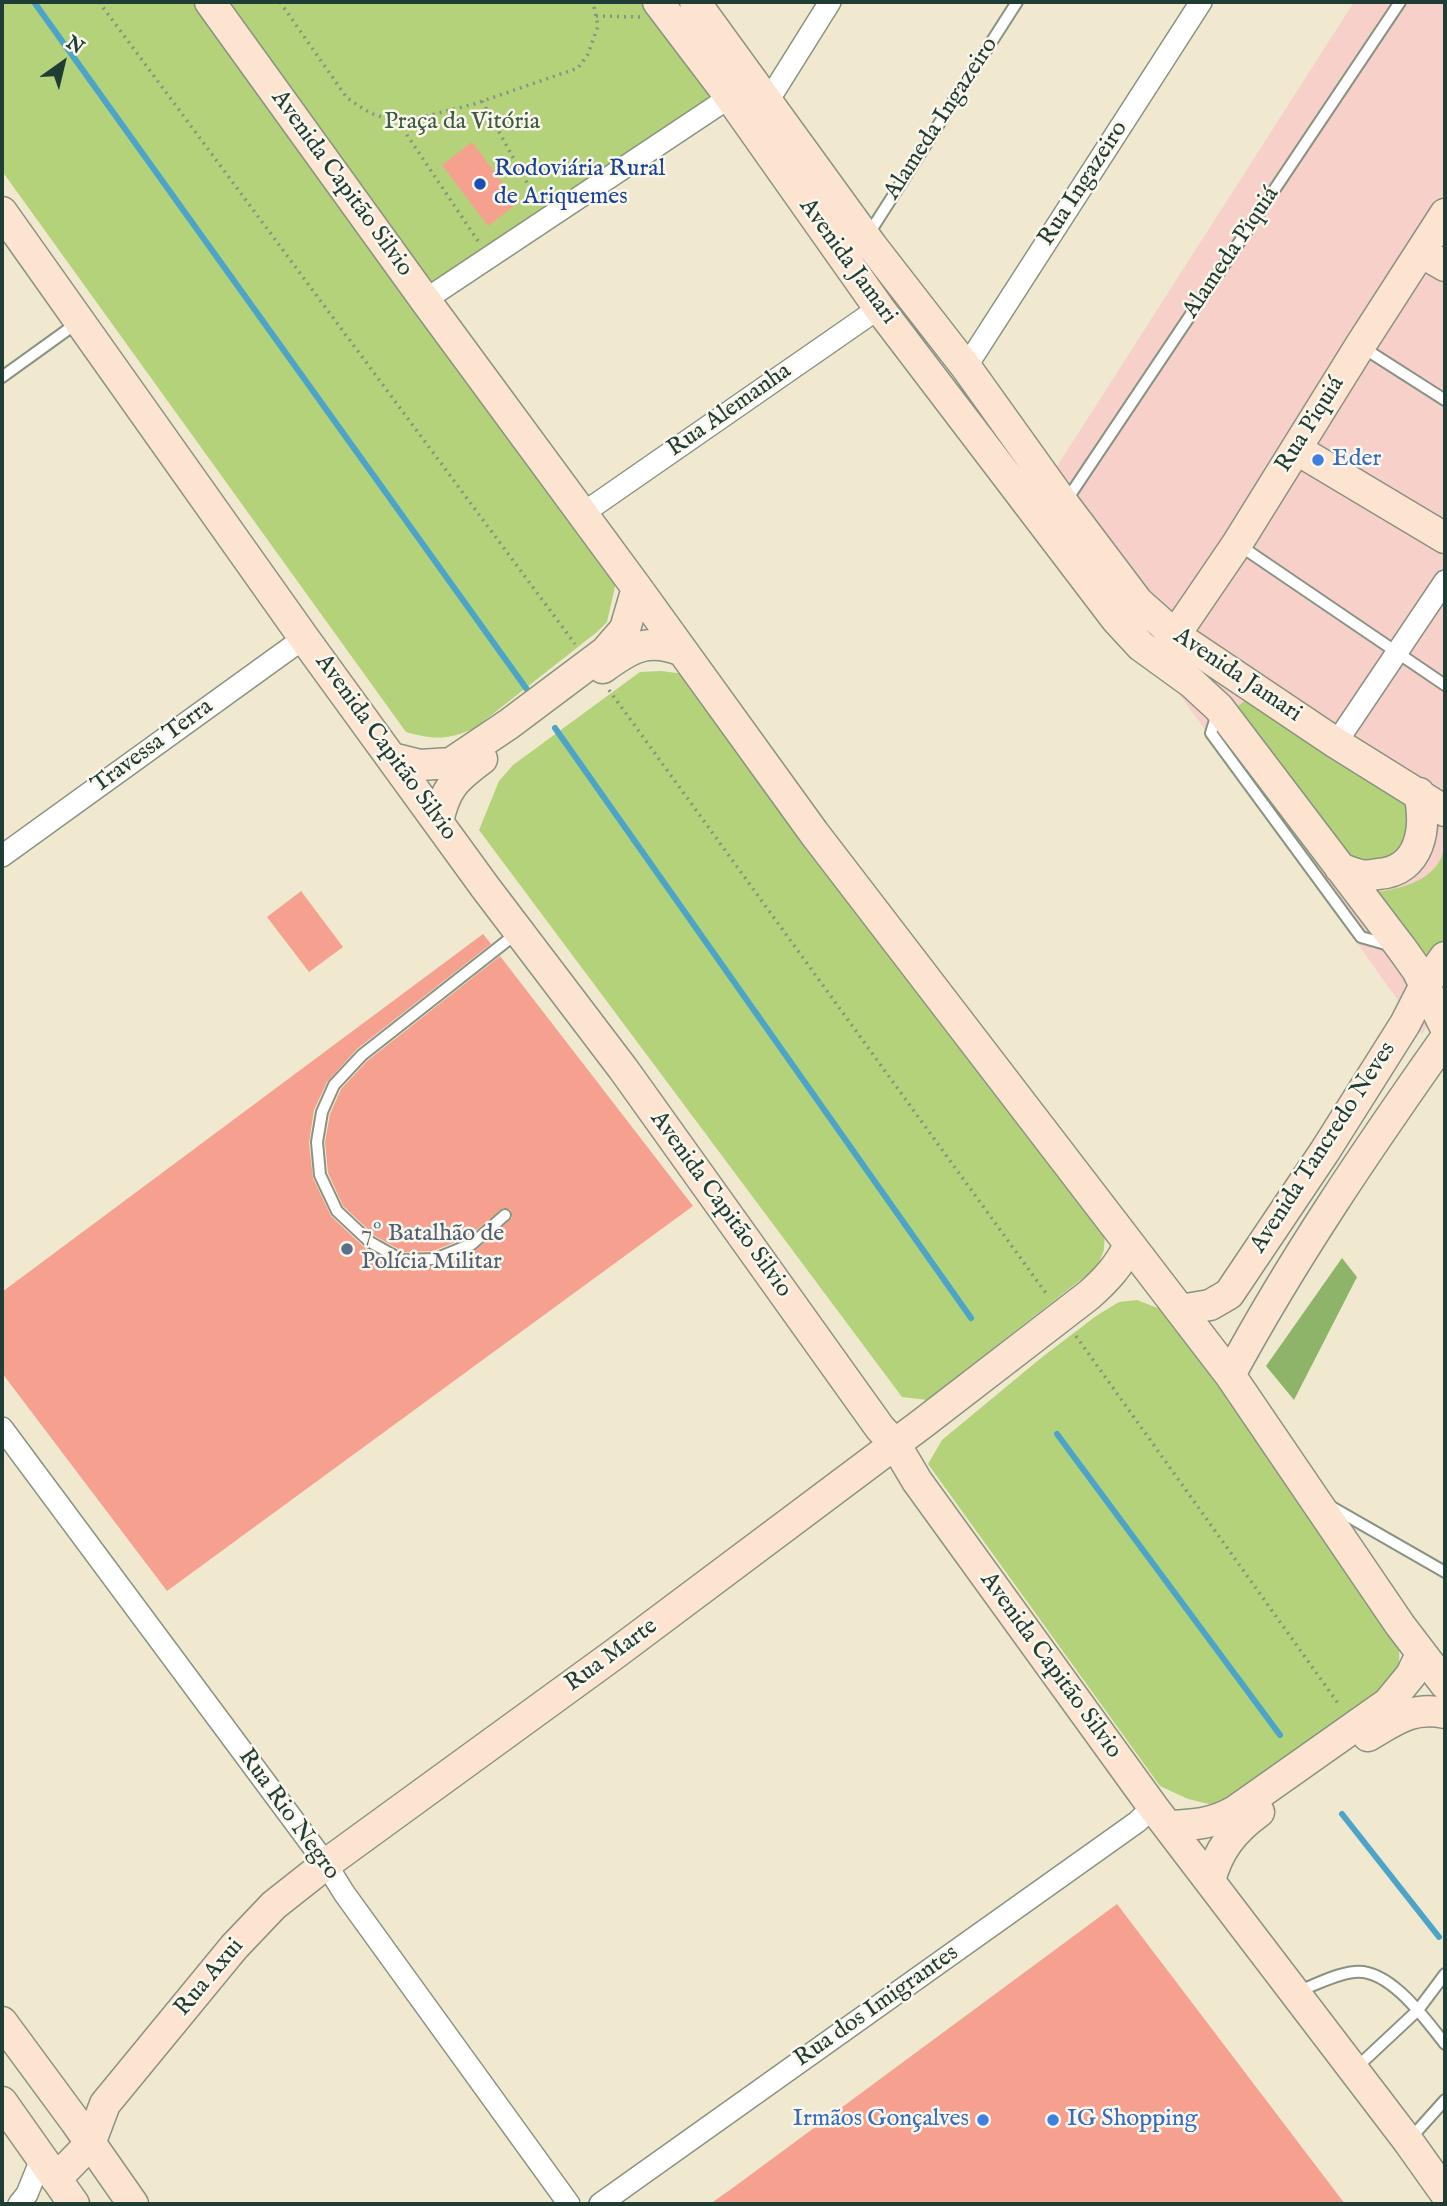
<!DOCTYPE html>
<meta charset="utf-8">
<style>
body{margin:0}
#map{position:relative;width:1447px;height:2206px;overflow:hidden;background:#f1e9cf;font-family:"IM FELL English",serif}
canvas{display:block}
.frame{position:absolute;inset:0;border:4px solid #1f3d34;pointer-events:none}
.north{position:absolute;left:28px;top:28px;width:70px;height:70px;-webkit-text-stroke:5px #fbf7ec;paint-order:stroke;rotate:34deg;font-size:19px;font-weight:700;line-height:28px;text-align:center;color:#1f3d34}
.north::after{content:'';display:block;margin:auto;width:24px;height:32px;background:#1f3d34;clip-path:polygon(50% 0,100% 100%,50% 72%,0 100%)}
</style>
<div id="map">
<canvas width="1447" height="2206"></canvas>
<div class="frame"></div>
<div class="north">N</div>
</div>
<script>
const ctx = document.querySelector('canvas').getContext('2d');
ctx.lineJoin = 'round';
function fill(path, color) { ctx.fillStyle = color; ctx.fill(path, 'evenodd'); }
function stroke(path, color, width, dash) { ctx.strokeStyle = color; ctx.lineWidth = width; ctx.lineCap = dash ? 'butt' : 'round'; ctx.setLineDash(dash || []); ctx.stroke(path); }
function write(font, color, halo, rows, align = 'center') {
  ctx.font = font + ' "IM FELL English",serif'; ctx.lineWidth = 5; ctx.setLineDash([]); ctx.textBaseline = 'middle'; ctx.strokeStyle = halo; ctx.fillStyle = color; for (const [text, x, y, turn = 0] of rows) {
    ctx.save(); ctx.translate(x, y); ctx.rotate((+turn || 0) * Math.PI / 180); ctx.textAlign = isNaN(turn) ? turn : align; if (halo) ctx.strokeText(text, 0, 0); ctx.fillText(text, 0, 0); ctx.restore();
  }
}
fill(new Path2D(`
 M1354 2H1445V999L1422 1034 1038 496Z`), '#f7d0ca');
fill(new Path2D(`
 M2 2H197L617 578 607 622 597 632 475 728C448 740 435 740 406 732L2 171Z
 M224 2H640L711 97 435 287Z
 M661 671 685 674 1105 1231 1104 1250 1097 1267 927 1400 902 1397 479 830 499 781 513 765 640 672Z
 M1251 695 1415 808 1416 832 1384 867 1349 861 1237 707Z
 M1445 823V964L1441 971 1372 893C1397 889 1431 883 1442 856 1445 846 1444 832 1445 823Z
 M1137 1300 1163 1310 1398 1630C1399 1660 1404 1667 1385 1693L1241 1797 1213 1805 1188 1799 1160 1786 928 1464 942 1440 1041 1358 1096 1316 1119 1302Z`), '#b3d279');
fill(new Path2D(`
 M1342 1258 1357 1277 1294 1400 1266 1366Z`), '#8eb469');
stroke(new Path2D(`
 M34 2 531 695
 M555 728 971 1318
 M1057 1434 1280 1735
 M1342 1814 1439 1937`), '#4ca5c9', 6);
fill(new Path2D(`
 M472 142 518 203 488 226 442 165Z
 M301 891 343 947 309 972 267 917Z
 M483 934 491 944 357 1049 327 1082 314 1110 309 1143 313 1178 331 1216 366 1249 402 1268 438 1266 475 1251 512 1218 511 1210 503 1208 468 1237 433 1251 404 1252 375 1236 343 1206 328 1173 325 1142 330 1114 341 1089 367 1061 500 956 693 1206 167 1591 2 1373V1292Z
 M1117 1904 1345 2204H710L734 2187Z`), '#f6a18f');
const lane = new Path2D(`
 M868 235 1017 2
 M1362 347 1445 400
 M2 377 77 323
 M1066 501 1400 2
 M1239 545 1445 685
 M1217 714 1211 733 1361 937 1389 945
 M505 1215 472 1244 435 1259 402 1260 370 1242 337 1211 320 1175 317 1142 322 1112 334 1085 362 1055 517 933
 M1330 1506 1445 1572
 M1297 1992C1315 1985 1335 1974 1354 1972 1389 1967 1426 2020 1445 2044
 M1356 2068 1418 2010 1445 1974
 M1410 2139 1445 2100`);
const street = new Path2D(`
 M768 101 830 2
 M425 300 730 97
 M966 367 1201 2
 M582 514 879 308
 M1336 743 1445 581
 M2 856 304 638
 M2 1428 326 1864 344 1893 569 2204
 M19 2204 27 2194 42 2157
 M600 2204 1137 1822 1153 1807`);
const secondary = new Path2D(`
 M210 2 425 300 637 588 814 833 1230 1375 1400 1625 1445 1684
 M658 2 730 97 879 308 1116 619 1141 646 1192 683 1219 708 1402 949 1417 970 1445 1027
 M695 2 872 246 966 367 1064 504 1138 602 1175 635 1336 743 1445 811
 M2 212 304 638 485 887 624 1070 880 1428 895 1444 917 1481 1153 1807 1408 2141 1445 2193
 M1421 252 1445 266
 M1296 449 1445 538
 M1175 635 1237 544 1360 346 1445 214
 M603 668C630 648 648 637 682 651
 M392 758 420 765 451 763 509 724 605 652 625 629 637 588
 M438 822C445 788 455 779 482 759
 M1340 868C1346 870 1354 874 1361 875 1366 876 1372 875 1378 874 1421 871 1427 828 1419 793
 M1180 1310 1210 1305 1229 1294 1325 1151 1405 1024 1425 985 1445 957
 M1230 1375C1293 1258 1369 1147 1445 1039
 M1368 1736C1395 1720 1413 1706 1445 1713
 M1169 1826C1193 1825 1213 1824 1235 1811L1388 1703 1411 1675 1421 1654
 M1210 1881C1218 1850 1233 1831 1259 1812
 M2 2022 75 2121 133 2204
 M2 2102 74 2204
 M56 2179 90 2144 105 2104 234 1947 274 1905 326 1864 616 1653 923 1423 1089 1295C1106 1280 1119 1266 1129 1245`);
stroke(lane, '#889382', 14);
stroke(street, '#889382', 24);
stroke(secondary, '#889382', 33);
stroke(new Path2D(`
 M99 2 575 644
 M280 2 347 98 370 113 399 123 474 104 578 68 588 54 598 26 593 2
 M596 16 640 17
 M482 101 537 201
 M399 123 478 241
 M609 690 1048 1296
 M1076 1336 1340 1706`), '#889382', 3.5, [2, 5]);
stroke(lane, '#fff', 10);
stroke(street, '#fff', 21);
stroke(secondary, '#fde4d0', 30);
for (const [x, y, r, color] of [
 [480,184,7,"#1a4fb4"],
 [1318,460,7,"#3f7fe0"],
 [347,1249,7,"#5c6f8a"],
 [983,2120,7,"#3f7fe0"],
 [1053,2120,7,"#3f7fe0"]
]) { const dot = new Path2D(); dot.arc(x, y, r, 0, 2 * Math.PI); ctx.fillStyle = color; ctx.fill(dot); stroke(dot, '#fbf7ec', 2.5); }
write('24px', '#1f3d34', '#fbf7ec', [
 ["Alameda Ingazeiro",942,119,-57],
 ["Avenida Capitão Silvio",341,184,54],
 ["Rua Ingazeiro",1084,184,-57],
 ["Alameda Piquiá",1232,253,-56],
 ["Avenida Jamari",847,262,54],
 ["Rua Alemanha",730,411,-35],
 ["Rua Piquiá",1311,425,-58],
 ["Avenida Jamari",1237,676,34],
 ["Travessa Terra",153,747,-36],
 ["Avenida Capitão Silvio",385,748,54],
 ["Avenida Tancredo Neves",1324,1148,-57],
 ["Avenida Capitão Silvio",720,1205,54],
 ["Rua Marte",612,1656,-36],
 ["Avenida Capitão Silvio",1050,1666,54],
 ["Rua Rio Negro",288,1815,54],
 ["Rua Axui",210,1978,-50],
 ["Rua dos Imigrantes",877,2007,-35]
]);
write('24px', '#3d5b42', '#fbf7ec', [
 ["Praça da Vitória",462,123]
]);
write('24px', '#164399', '#fbf7ec', [
 ["Rodoviária Rural",494,170],
 ["de Ariquemes",494,198]
], 'left');
write('24px', '#366cbe', '#fbf7ec', [
 ["Eder",1332,460],
 ["Irmãos Gonçalves",969,2120,"right"],
 ["IG Shopping",1067,2120]
], 'left');
write('24px', '#4e5e75', '#fbf7ec', [
 ["7º Batalhão de",361,1235],
 ["Polícia Militar",361,1263]
], 'left');
</script>
